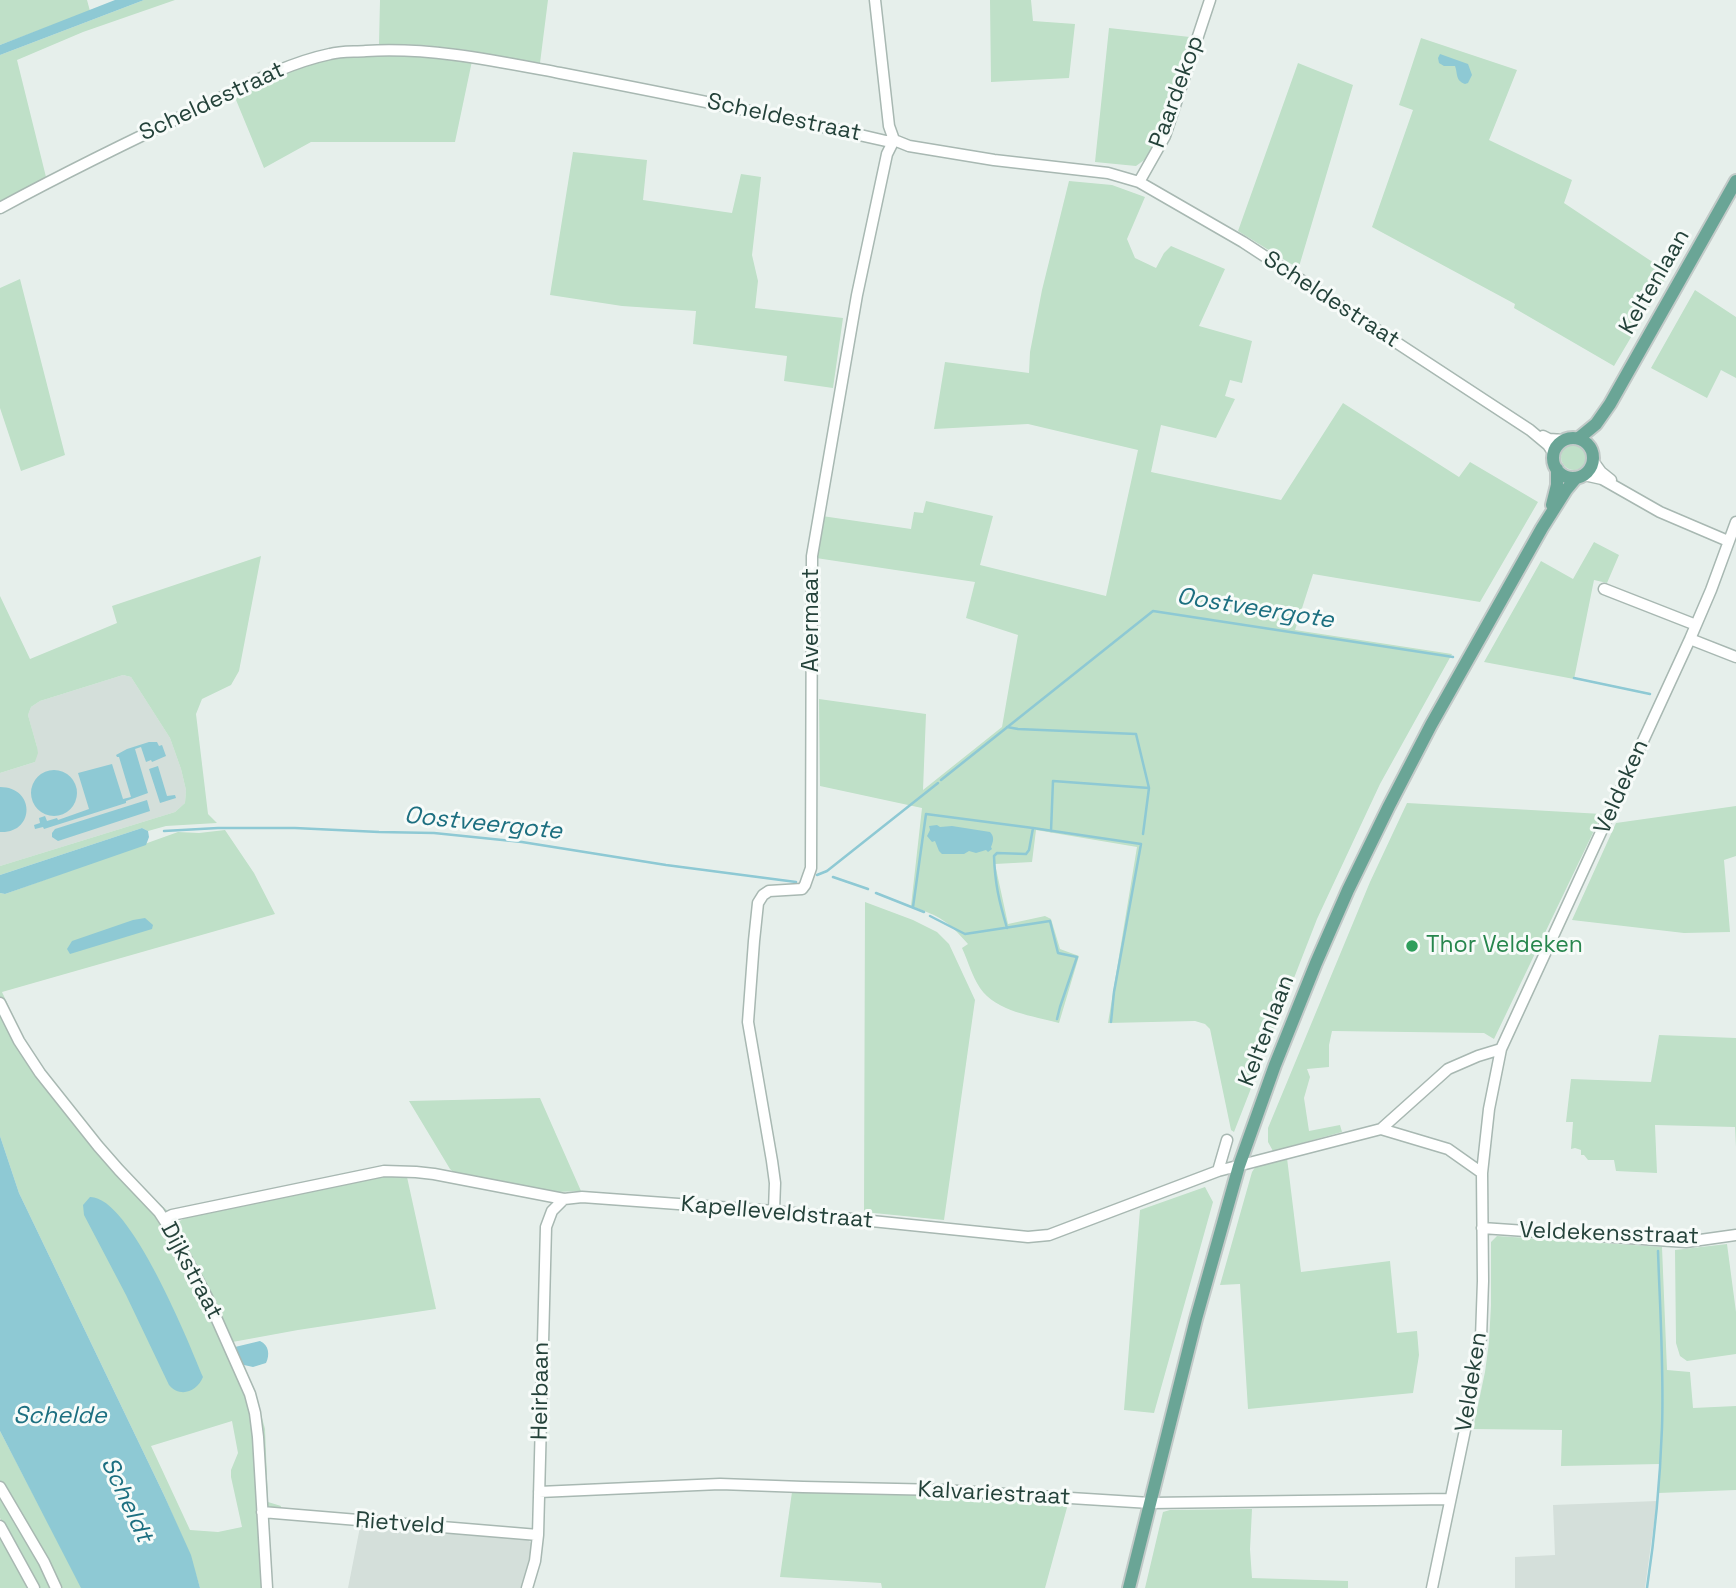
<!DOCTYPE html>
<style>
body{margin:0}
canvas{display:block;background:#e6efeb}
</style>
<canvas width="1736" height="1588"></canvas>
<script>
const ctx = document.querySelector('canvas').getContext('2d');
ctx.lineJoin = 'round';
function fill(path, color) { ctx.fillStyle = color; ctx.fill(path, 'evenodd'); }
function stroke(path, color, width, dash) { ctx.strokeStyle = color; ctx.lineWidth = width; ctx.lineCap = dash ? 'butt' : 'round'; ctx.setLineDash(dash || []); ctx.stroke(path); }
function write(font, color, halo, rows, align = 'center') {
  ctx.font = font + ' "Space Grotesk",sans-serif'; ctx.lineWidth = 6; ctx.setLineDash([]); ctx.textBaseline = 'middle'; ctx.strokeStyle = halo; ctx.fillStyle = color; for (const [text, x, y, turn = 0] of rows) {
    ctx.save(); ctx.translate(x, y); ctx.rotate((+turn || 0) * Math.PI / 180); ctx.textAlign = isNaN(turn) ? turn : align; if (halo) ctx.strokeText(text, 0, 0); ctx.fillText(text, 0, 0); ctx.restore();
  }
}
fill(new Path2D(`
 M123 675 131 677 170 738 181 769 186 790 185 803 175 812 0 866V773L35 762 37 747 28 715 31 707 40 701Z
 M1657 1501 1645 1588H1515V1557L1555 1555 1553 1505Z
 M360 1527 527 1538 533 1546 528 1572 523 1588H348Z`), '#d4dfda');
fill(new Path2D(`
 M0 0H87L90 11 0 45Z
 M144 0H175L83 32 17 60 46 177 0 201V55Z
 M380 0H548L540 63 466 50 422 45 379 44Z
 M990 0H1031L1033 21 1075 24 1069 78 991 82Z
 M1109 28 1190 37 1154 147 1147 158 1136 166 1095 162Z
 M1421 38 1517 70 1489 140 1572 180 1564 203 1669 273 1614 366 1514 308 1515 304 1372 227 1413 110 1399 105Z
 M382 54H400L472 61 455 142H311L264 168 234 95C261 84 288 69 316 62 338 56 360 56 382 54Z
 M1298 63 1353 85 1298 270 1296 267 1238 231Z
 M573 152 647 160 643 200 732 213 741 174 761 177 752 255 758 281 755 308 843 318 833 388 784 381 787 356 693 344 696 311 622 306 550 295Z
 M1069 181 1112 185 1145 197 1127 239 1135 258 1156 268 1164 253 1171 246 1225 269 1199 326 1252 341 1242 383 1230 380 1225 396 1235 399 1216 438 1161 425 1151 472 1281 500 1343 403 1459 477 1470 462 1538 502 1480 602 1313 574 1295 630 1452 654 1380 784 1317 919 1234 1132 1231 1130 1210 1029 1205 1024 1195 1021 1108 1023 1137 847 1036 830 1032 862 995 864 1008 924 1045 916 1051 919 1060 949 1079 956 1059 1023C1034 1016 996 1012 980 988 972 976 968 961 962 948L968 944C947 920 941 917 911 906L922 808 820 786 819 699 926 714 923 790 1002 727 1018 635 966 618 975 582 816 558 822 516 911 529 914 512 923 513 926 501 993 516 980 565 1106 596 1138 450 1028 424 934 429 945 362 1029 373 1030 352 1042 290Z
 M20 279 65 455 21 471 0 408V288Z
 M1695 290 1736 317V378L1721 370 1707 398 1651 368Z
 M1561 457a13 13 0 1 1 26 0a13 13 0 1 1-26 0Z
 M1594 542 1619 555 1607 583 1594 580 1574 679 1484 662 1541 561 1573 579Z
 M261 556 239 671 231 685 202 699 196 714 208 814 217 823 166 826 148 831 142 828 0 875V866L175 812 185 803 186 790 181 769 170 738 131 677 123 675 40 701 31 707 28 715 37 747 38 753 35 762 0 773V596L30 659 117 623 112 606Z
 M1407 803 1602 814 1494 1039 1484 1033 1332 1031 1329 1045V1067L1307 1069 1310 1077 1304 1098 1309 1131 1340 1125 1342 1132 1273 1151 1268 1142V1128L1370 882Z
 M1736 806V856L1724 860 1730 932 1684 933 1572 920 1616 823Z
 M225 830 254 873 275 914 2 992 26 1043 44 1069 102 1142 147 1192 172 1215 176 1223 185 1218 382 1177H407L436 1309 298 1330 227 1343 242 1377 248 1376 255 1392 265 1429 268 1502 281 1506 280 1512 269 1509 264 1504 265 1588H200L190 1555 164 1495 19 1193 0 1136V893L5 894 178 832 199 833ZM232 1421 238 1453 231 1470V1477L242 1527 218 1532 190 1530 151 1446Z
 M865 902 913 920 937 932 949 944 975 1000 944 1220 864 1212Z
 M1659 1035 1736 1038V1147L1735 1127 1655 1125 1657 1173 1616 1171 1614 1160H1588L1584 1155H1581V1150L1575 1148 1571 1149 1573 1122H1566L1571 1079 1651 1082Z
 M540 1098 581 1191 556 1192 458 1176 450 1169 409 1101Z
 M1287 1158 1301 1272 1390 1261 1397 1333 1417 1331 1419 1355 1413 1393 1248 1409 1240 1284 1220 1285 1252 1172 1256 1166Z
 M1205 1187 1213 1202 1154 1413 1124 1410 1140 1210Z
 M1497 1236 1662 1247 1667 1370 1690 1372 1693 1408 1736 1406V1490L1658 1493 1660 1464 1561 1466 1562 1430 1473 1429 1485 1372 1489 1342 1491 1305V1242Z
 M1727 1244 1736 1312V1354L1687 1361 1680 1356 1676 1343 1675 1250Z
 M0 1431 81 1586V1588H39L0 1518Z
 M792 1492 942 1495 1068 1504 1045 1588H882L881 1583 780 1577Z
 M1252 1509 1250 1549 1252 1578 1348 1581V1588H1145L1163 1512 1170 1510Z
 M0 1534 31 1588H0Z`), '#bfe0c8');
fill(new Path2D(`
 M115 0H144L0 55V45Z
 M1440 54 1468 64 1472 75 1468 83 1465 84C1455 80 1458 74 1455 66H1444L1439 63 1438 58Z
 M149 742H157L159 746 162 745 166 756 152 762 151 760 146 762 141 747 135 749 148 793 126 801V803L44 829 43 827 35 829 34 825 40 823 39 818 45 816 47 821 57 818 58 820 89 809 78 773 112 764 123 799 131 797 119 757H117L116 755 127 749Z
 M158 766 167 796 175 795 176 798 160 803 149 769Z
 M31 793a23 23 0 1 1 46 0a23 23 0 1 1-46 0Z
 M0 787C36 787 35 834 0 832Z
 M147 800 150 811 58 841 52 837V833L55 829Z
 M937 825 940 827 952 826 990 832C995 837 993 842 991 847L992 849 988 852 986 850 976 853 969 851 964 854H942L939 851 935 841 932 842 927 836 930 830 929 826Z
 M142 828 148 831 149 837 146 845 5 894 0 893V875Z
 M145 918 153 925 152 929 70 954 67 949 72 941 133 920Z
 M0 1136 19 1193 164 1495 191 1555 200 1588H81L0 1431Z
 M90 1197C130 1196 189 1343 203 1377 197 1392 180 1398 169 1385L126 1295 84 1215 83 1205Z
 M260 1341C269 1345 270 1355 266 1363L253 1367 244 1365 235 1350V1347Z`), '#8ec9d4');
stroke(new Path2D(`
 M1574 678 1650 694
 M1007 727 1018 729 1136 734 1149 788
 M941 780 1153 611 1453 657
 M1033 828 1141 844 1114 992 1111 1022
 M164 831 218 828H295L379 832 434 833 522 842 666 865 796 882
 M1051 831 1053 781 1149 788 1143 834
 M817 875 827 871 938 783
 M833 877 868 889
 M876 893 924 912
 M913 907 926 814 1033 828 1029 850 1026 854 997 853 994 856C995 884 999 901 1007 928
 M930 916 965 934 1050 921 1058 953 1077 957 1060 1007 1057 1019
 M1647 1588C1655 1535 1660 1482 1662 1428 1664 1369 1660 1310 1658 1251`), '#8ec9d4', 2.5);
const minor = new Path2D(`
 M1139 182 1165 136 1210 0
 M0 208C68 171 138 137 208 104 247 85 287 63 330 54 341 51 354 52 366 51 432 47 496 61 560 73 669 94 778 116 886 141L894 140 909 146 994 160 1108 173 1139 182 1243 242 1530 430 1548 445 1554 454
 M1543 436 1549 439 1564 440
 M1593 461 1601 472 1611 480
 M1584 475 1602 479 1660 512 1728 541
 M1604 589 1696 625
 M1690 639 1736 657
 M0 1003 19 1041 40 1073 98 1146 119 1170 159 1212 172 1232 206 1295 250 1394 255 1413 258 1437 267 1588
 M1381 1129 1448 1149 1482 1173
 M1218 1171 1227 1140
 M774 1211 775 1183 772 1161 748 1022 754 941 758 903 763 895 769 891 802 889 805 885 811 868 812 556 857 295 887 154 894 140 889 126 875 0
 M164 1219 172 1215 384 1171 416 1172 434 1174 564 1199 582 1197 774 1211 1028 1237 1049 1235 1218 1171 1381 1129 1448 1069 1478 1056 1501 1049
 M1482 1228 1686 1242 1736 1235
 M0 1487 44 1562 56 1588
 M539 1492 720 1484 803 1487 943 1490 1150 1503 1450 1499
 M262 1512 538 1535
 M0 1526 34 1588
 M527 1588 535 1561 538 1535 546 1227 552 1211 564 1199
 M1432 1588 1465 1430 1481 1338 1483 1281 1482 1173 1489 1109 1501 1049 1690 639 1711 590 1736 522`);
const major = new Path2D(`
 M1579 438 1596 424 1610 404 1736 181
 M1553 458a20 20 0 1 1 40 0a20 20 0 1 1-40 0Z
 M1552 505 1557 485V469
 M1129 1588 1196 1319 1239 1166 1275 1065 1316 963 1348 890 1389 806 1431 725 1542 528 1566 490 1576 478`);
stroke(minor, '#a8b8b2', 13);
stroke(major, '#c2cac8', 16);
stroke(minor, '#fff', 10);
stroke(major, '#6aa596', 12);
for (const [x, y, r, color] of [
 [1412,946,7,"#2e9e5b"]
]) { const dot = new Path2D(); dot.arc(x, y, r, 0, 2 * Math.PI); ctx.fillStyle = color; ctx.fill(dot); stroke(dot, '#f7fbf9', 2.5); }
write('23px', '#24423a', '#f7fbf9', [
 ["Paardekop",1177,92,-70],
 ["Scheldestraat",212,102,-25],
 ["Scheldestraat",784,118,12],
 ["Keltenlaan",1655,282,-60],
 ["Scheldestraat",1331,300,33],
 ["Avermaat",812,620,-90],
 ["Veldeken",1622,787,-66],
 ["Keltenlaan",1267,1031,-69],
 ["Kapelleveldstraat",777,1213,5],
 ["Veldekensstraat",1609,1234,2],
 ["Dijkstraat",191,1271,62],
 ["Veldeken",1472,1382,-81],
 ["Heirbaan",541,1391,-89],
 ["Kalvariestraat",994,1494,3],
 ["Rietveld",400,1524,4]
]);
write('23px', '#27864d', '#f7fbf9', [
 ["Thor Veldeken",1426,946]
], 'left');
write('italic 24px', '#1c6f80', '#f7fbf9', [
 ["Oostveergote",1255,609,9],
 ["Oostveergote",483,824,6],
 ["Schelde",60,1416],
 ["Scheldt",126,1500,65]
]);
</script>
